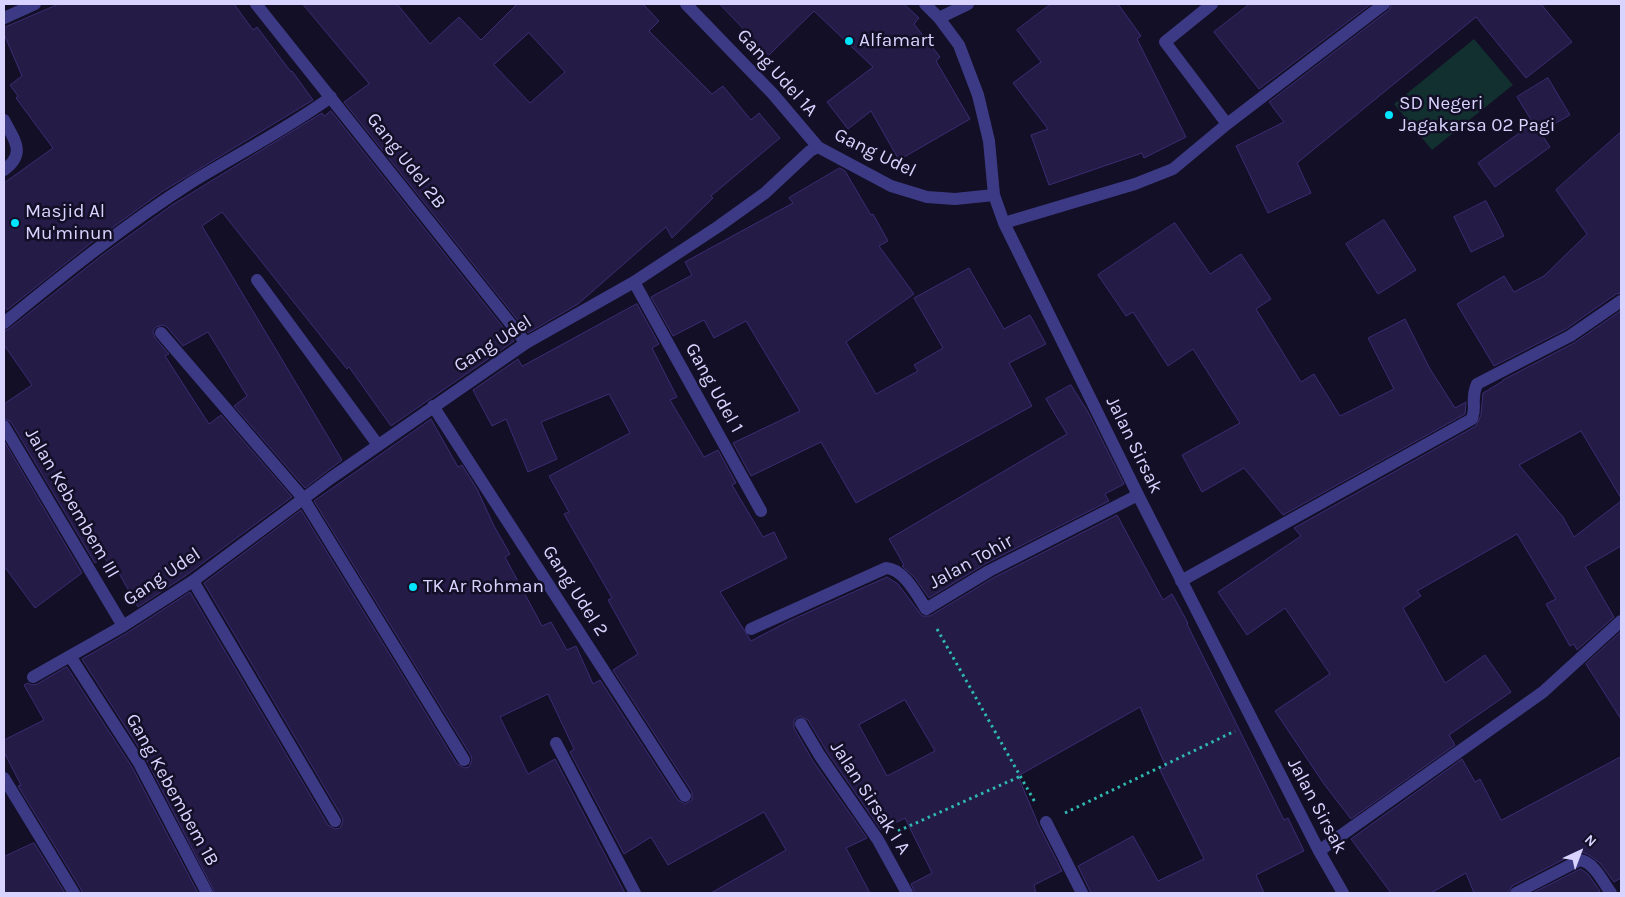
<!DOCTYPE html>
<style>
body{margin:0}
#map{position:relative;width:1625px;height:897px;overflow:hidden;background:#130f26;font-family:Karla,sans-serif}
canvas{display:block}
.frame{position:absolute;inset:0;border:5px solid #d9d4ff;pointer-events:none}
.north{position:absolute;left:1555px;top:827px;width:50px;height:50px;-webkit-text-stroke:4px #130f26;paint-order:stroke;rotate:43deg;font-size:14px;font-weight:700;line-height:20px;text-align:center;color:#d9d4ff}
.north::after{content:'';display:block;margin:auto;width:18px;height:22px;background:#d9d4ff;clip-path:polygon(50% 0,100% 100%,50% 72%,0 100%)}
</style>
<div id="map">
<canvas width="1625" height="897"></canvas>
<div class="frame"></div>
<div class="north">N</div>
</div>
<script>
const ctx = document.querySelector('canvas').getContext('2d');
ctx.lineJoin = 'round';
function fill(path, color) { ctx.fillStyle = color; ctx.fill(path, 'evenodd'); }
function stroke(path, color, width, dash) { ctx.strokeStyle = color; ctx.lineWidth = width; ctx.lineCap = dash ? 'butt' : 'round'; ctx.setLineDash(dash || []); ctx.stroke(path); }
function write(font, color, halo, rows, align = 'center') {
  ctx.font = font + ' Karla,sans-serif'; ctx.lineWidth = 5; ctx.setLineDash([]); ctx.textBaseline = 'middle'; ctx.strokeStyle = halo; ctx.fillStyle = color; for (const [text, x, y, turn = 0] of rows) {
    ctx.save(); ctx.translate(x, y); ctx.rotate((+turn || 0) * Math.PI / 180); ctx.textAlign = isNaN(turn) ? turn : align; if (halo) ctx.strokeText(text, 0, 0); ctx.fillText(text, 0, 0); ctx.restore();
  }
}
fill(new Path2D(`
 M1474 39 1513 85 1432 150 1394 104Z`), '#12302f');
const building = new Path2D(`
 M59 4H234L253 30 257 27 291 72 292 71 313 100 163 191 91 243 7 310 4 306V183L53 148 16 98 18 96 10 85 22 76 4 34V28Z
 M303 4H397L430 44 459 17 481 40 517 4H643L659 21 649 31 712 94 723 86 751 120 759 113 780 138 711 196 713 198 672 238 666 227 578 304 528 333 344 102 369 84ZM529 33 565 72 530 103 494 65Z
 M720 4H904L919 18 914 24 940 57 936 61 970 119 899 160 871 111 848 129 827 102 873 67 814 11 769 55Z
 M1051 4H1118L1141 36 1137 39 1186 137 1144 158 1142 153 1049 185 1031 135 1048 129 1013 83 1041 62 1017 30Z
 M1250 4H1371L1259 89 1214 32Z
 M1392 4H1541L1572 42 1526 78 1476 17 1297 163 1311 193 1268 213 1236 146 1284 122 1269 102 1389 10Z
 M1548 78 1570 115 1540 132 1550 147 1495 187 1478 163 1533 123 1517 97Z
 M331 111 514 341 391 426 349 367 347 369 222 212 202 226 342 460 305 488 234 406 247 396 208 332 183 346 167 327 163 325 156 327 153 331 155 338 169 354 165 356 209 424 221 415 292 497 188 574 138 607 112 561 108 563 104 557 95 563 11 422 4 418V404L32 385 4 345V331L9 329 101 256 172 205 322 113 324 116Z
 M1621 132V293L1616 294 1566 329 1494 366 1457 304 1504 276 1514 292 1544 276 1587 234 1556 190Z
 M840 168 845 171 871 215 873 214 888 241 879 246 914 294 846 342 876 394 918 371 914 365 943 348 914 298 969 268 1004 329 1030 315 1046 344 1009 363 1032 406 856 503 821 442 751 476 733 443 800 411 746 321 714 338 704 320 673 336 651 297 692 275 685 262 793 203 789 198Z
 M1486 201 1504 236 1471 252 1454 217Z
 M1384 220 1416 270 1378 294 1346 244Z
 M1175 223 1210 274 1241 254 1271 299 1256 309 1301 382 1314 374 1340 416 1394 389 1368 338 1405 319 1430 369 1455 408 1466 402 1465 414 1283 515 1244 468 1202 492 1182 455 1240 423 1193 349 1168 366 1133 312 1126 316 1098 275Z
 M637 304 659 344 652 348 677 397 670 400 704 457 718 450 736 483 732 485 763 537 774 532 787 558 720 592 751 641 789 621 887 577 898 584 922 616H930L993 578 1117 515 1163 600 1172 594 1188 623 1187 624 1284 820 1288 818 1304 851 1256 875 1264 893H1091L1078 866 1133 836 1158 881 1204 859 1160 770 1166 767 1140 707 1018 776 1039 826 1062 871 1034 885 1036 893H915L911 884 932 873 905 818 881 830 827 752 808 720 800 716 794 720V728L813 761 867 838 846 848 870 893H711L786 850 764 812 668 865 651 837 624 854 570 752 574 749 548 694 500 717 528 774 555 759 625 893H215L146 759 82 659 127 633 190 592 328 825 335 829 340 828 343 821 342 817 204 583 301 510 457 764 464 768 469 767 472 760 471 756 314 501 431 419 458 467 462 465 477 489 494 526 510 554 505 557 542 626 551 622 567 650 576 646 593 684 600 680 678 800 685 804 692 800V792L613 670 638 654 608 600 612 598 564 514 569 512 549 476 630 433 609 394 541 422 557 459 528 472 506 419 492 426 473 390 518 359 522 366ZM905 700 935 751 887 776 859 725Z
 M1621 311V498L1581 431 1519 465 1563 517 1574 537 1621 501V546L1585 567 1614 617 1577 650 1574 644 1570 646 1546 604 1556 599 1517 534 1417 591 1421 596 1403 608 1445 683 1485 655 1511 692 1449 735 1455 745 1351 819 1324 784 1275 711 1330 674 1285 608 1247 635 1218 592 1301 536 1294 528 1476 426 1481 415 1483 393 1503 381V380L1574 343Z
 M1071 385 1088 412 1124 484 1105 494 1109 501 985 564 929 598 915 578 902 566 904 565 889 539 1067 434 1046 399Z
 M4 441 82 573 35 608 4 566Z
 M1621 632V719L1586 664Z
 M67 667 132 767 198 893H82L81 889 18 786 21 785 4 752V740L44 720 24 685 28 683 32 685 37 684Z
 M1621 757V878L1614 882 1600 863 1589 855 1582 852 1576 853 1512 886 1508 893H1474L1466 873 1431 893H1391L1351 839 1462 759 1475 782 1480 779 1501 820Z
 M34 843 65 893H4V857Z
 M1581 869 1588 874 1600 891 1596 893H1533Z`);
fill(building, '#241b47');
stroke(building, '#3b2d73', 1);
stroke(new Path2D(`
 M937 629 1036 804
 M1065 813 1235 731
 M898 831 1021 776`), '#2fb8b0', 3, [2.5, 4]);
stroke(new Path2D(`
 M256 4 526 343
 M686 4 773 94 818 147
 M925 4 939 18 959 45 978 95 989 141 994 195 1004 223 1138 495 1319 851 1343 893
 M4 18 35 4
 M939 18 968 4
 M4 120C14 140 27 153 4 170
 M1227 124 1384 4
 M1004 223 1135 184 1173 169 1227 124 1165 42 1212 4
 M257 280 378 445
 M634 282 761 511
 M4 323C65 273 126 224 192 182 238 154 287 129 331 97
 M161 333 303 498 464 760
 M433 406 685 796
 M4 426 123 626
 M193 581 335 821
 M1181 581 1472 419C1477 405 1470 400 1477 384L1570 336 1621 301
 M751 629 886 568C904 569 917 595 926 609L989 571 1138 495
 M70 656 139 763 207 893
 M33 677 123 626 193 581 331 478 526 343 634 282 719 226 765 193 810 151 818 147 891 186 927 197 955 199 994 195
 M801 724 820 756 878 840 907 893
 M556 743 635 893
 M4 778 74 893
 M1046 822 1082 893
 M1319 851 1543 692 1621 621
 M1516 893 1580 860C1594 862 1603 882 1611 893`), '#3d3a85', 12);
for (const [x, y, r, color] of [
 [849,41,5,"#00e5ff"],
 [1389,115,5,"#00e5ff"],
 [15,223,5,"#00e5ff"],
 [413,587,5,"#00e5ff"]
]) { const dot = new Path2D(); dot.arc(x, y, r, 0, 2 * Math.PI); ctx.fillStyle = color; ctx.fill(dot); stroke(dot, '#130f26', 2); }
write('19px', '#d9d4ff', '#130f26', [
 ["Alfamart",859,41],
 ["SD Negeri",1399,104],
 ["Jagakarsa 02 Pagi",1399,126],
 ["Masjid Al",25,212],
 ["Mu'minun",25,234],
 ["TK Ar Rohman",423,587]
], 'left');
write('19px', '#d9d4ff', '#130f26', [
 ["Gang Udel 1A",777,73,48],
 ["Gang Udel",875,153,26],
 ["Gang Udel 2B",406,161,52],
 ["Gang Udel",493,344,-33],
 ["Gang Udel 1",714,388,61],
 ["Jalan Sirsak",1134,445,64],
 ["Jalan Kebembem III",72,503,60],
 ["Jalan Tohir",971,562,-29],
 ["Gang Udel",162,577,-34],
 ["Gang Udel 2",575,591,57],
 ["Gang Kebembem 1B",172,790,61],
 ["Jalan Sirsak I A",870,798,57],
 ["Jalan Sirsak",1317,806,62]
]);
</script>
